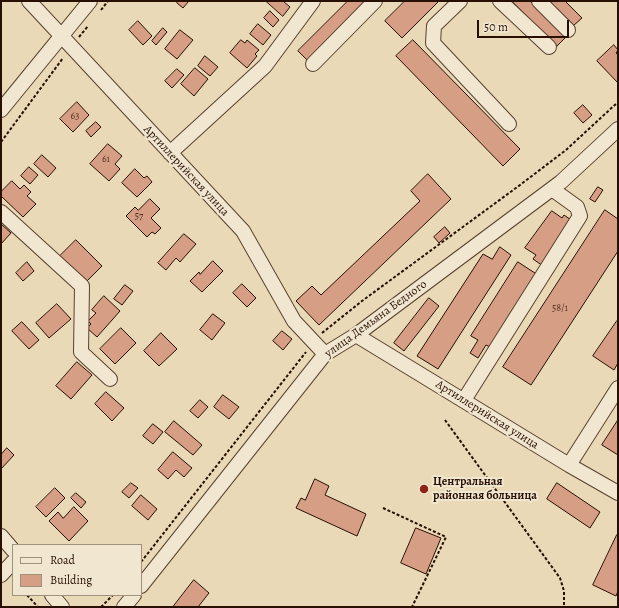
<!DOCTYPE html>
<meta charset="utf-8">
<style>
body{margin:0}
#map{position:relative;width:619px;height:608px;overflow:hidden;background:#e9d9b6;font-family:Alegreya,serif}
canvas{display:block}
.frame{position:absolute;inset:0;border:2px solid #270f02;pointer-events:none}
.legend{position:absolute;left:12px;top:544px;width:130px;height:52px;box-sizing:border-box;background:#f1e6d0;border:1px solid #a0907e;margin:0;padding:5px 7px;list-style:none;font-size:12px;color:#270f02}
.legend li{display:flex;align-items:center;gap:8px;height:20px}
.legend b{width:20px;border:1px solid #a0907e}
.scale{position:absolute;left:477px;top:20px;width:92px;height:18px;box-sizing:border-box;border:2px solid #270f02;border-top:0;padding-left:5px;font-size:12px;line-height:14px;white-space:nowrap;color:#270f02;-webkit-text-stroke:3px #f1e6d0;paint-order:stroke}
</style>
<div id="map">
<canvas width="619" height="608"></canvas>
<div class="frame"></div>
<ul class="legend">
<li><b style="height:5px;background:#f1e6d0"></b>Road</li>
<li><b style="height:11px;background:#d69e84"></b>Building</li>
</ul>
<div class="scale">50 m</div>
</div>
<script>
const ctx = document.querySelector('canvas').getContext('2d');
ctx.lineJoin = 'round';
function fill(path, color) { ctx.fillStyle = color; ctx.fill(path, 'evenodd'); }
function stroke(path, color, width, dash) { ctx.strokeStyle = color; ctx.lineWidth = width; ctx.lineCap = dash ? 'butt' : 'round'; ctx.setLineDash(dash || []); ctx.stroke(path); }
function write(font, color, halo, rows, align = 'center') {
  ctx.font = font + ' Alegreya,serif'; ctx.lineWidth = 4; ctx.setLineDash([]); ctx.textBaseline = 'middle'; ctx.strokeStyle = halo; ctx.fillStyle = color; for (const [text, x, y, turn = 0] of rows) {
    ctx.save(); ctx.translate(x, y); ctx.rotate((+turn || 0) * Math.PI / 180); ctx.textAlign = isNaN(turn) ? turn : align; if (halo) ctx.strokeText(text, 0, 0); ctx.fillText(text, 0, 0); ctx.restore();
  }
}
const building = new Path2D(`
 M178 1H189L183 8 177 3Z
 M266 1H283L290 7 283 16Z
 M348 1H366L307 60 298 51Z
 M405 1H439L402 38 385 21Z
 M512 1H530L566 37 557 46Z
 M548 1H565L582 18 573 26Z
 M270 11 279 20 273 27 264 18Z
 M138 21 152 36 143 45 129 30Z
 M258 24 271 35 263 45 250 34Z
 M163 28 167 32 156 45 152 41Z
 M180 30 193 40 177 59 165 49Z
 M241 40 245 43 247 40 259 50 255 54 257 56 247 68 230 53Z
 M413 40 520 149 503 166 396 56Z
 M614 45 618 50 616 53 618 55V83L597 61Z
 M205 56 218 67 210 76 198 66Z
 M195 68 208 79 194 96 181 84Z
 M177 69 184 75 172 88 165 81Z
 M77 102 89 115 73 132 60 119Z
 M583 105 592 115 583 123 574 113Z
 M96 122 101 127 91 137 86 131Z
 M108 144 122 156 115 164 120 169 109 181 90 164Z
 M42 155 56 168 48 177 34 164Z
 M29 167 38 175 30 184 21 176Z
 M135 169 144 178 147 176 152 182 137 197 122 183Z
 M428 174 451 199 319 325 296 301 312 286 321 295 420 201 411 191Z
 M12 181 20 189 24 185 31 192 27 196 36 204 23 217 1 196V192Z
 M598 187 603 190 595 202 590 199Z
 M150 199 160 209 151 218 161 228 155 234 152 232 147 237 126 216 135 207 138 210Z
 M605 210 618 219V251L531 385 503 367Z
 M552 211 562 218 564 215 574 222 543 266 533 259 536 255 525 248Z
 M1 224 11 233 1 244Z
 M445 227 450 233 439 243 434 237Z
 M184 234 196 244 180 262 176 258 166 270 158 263Z
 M76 240 102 266 86 282 60 256Z
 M500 247 511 255 438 369 417 356 483 254 492 259Z
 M213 261 223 271 202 292 190 281 199 272 200 274Z
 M27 262 34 271 23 281 16 273Z
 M518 262 538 275 492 348 486 345 478 358 470 353 478 340 471 336Z
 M242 284 256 298 247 307 233 293Z
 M125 285 133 291 122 305 114 299Z
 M104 296 120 311 97 337 87 328 91 324 88 321 96 313 92 310Z
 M429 298 439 306 404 351 394 343Z
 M57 304 71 319 49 338 36 323Z
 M213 314 225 323 212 340 200 330Z
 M617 321 618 322V363L614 370 593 356Z
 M22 322 39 340 29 349 12 331Z
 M121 328 136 343 115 364 100 349Z
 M282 331 292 339 283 350 273 341Z
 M161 333 177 349 159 366 144 351Z
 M77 362 92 375 71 399 56 386Z
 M106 392 124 408 112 421 95 404Z
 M223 395 239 407 229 419 214 407Z
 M200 400 208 407 198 418 190 411Z
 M618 420V455L602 445Z
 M174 421 202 445 193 455 165 432Z
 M153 424 163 432 153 444 143 436Z
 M7 448 14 455 1 469V455Z
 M173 452 192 468 184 477 176 470 168 479 158 470Z
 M315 479 329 486 325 495 366 514 357 536 296 508 301 498 305 500Z
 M131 483 138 488 129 498 122 492Z
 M557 483 600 512 590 528 547 499Z
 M55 488 65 498 46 517 36 507Z
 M76 493 86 502 81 508 71 498Z
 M141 495 157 509 148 520 132 506Z
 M74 507 88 521 69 541 49 521 58 512 63 518Z
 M416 528 441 538 426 574 401 563Z
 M617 535 618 536V591L616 596 593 585Z
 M194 580 209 593 198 607H173Z`);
fill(building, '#d69e84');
stroke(building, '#270f02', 1);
const minor = new Path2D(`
 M29 1 243 231 294 321 325 354
 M460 1 434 26 433 43 509 124
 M500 1 549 47
 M539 1 568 30
 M313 64 375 1
 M1 110 90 1
 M170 153 265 66 313 1
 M1 212 82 286 81 352 110 379
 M356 335 569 465 618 493
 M464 400 580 216 577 207 552 189
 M569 465 618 388
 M1 536 13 550
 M1 575 13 562
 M141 586 325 354 356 335 561 182 618 129
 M52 595 62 607
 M124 607 134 595`);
stroke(minor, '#58422f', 16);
stroke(new Path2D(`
 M101 10 108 1
 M79 37 88 26
 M1 142 63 58
 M322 333 362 301 520 185 566 150 618 102
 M445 420 560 578 564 591V607
 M383 508 446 537 412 607
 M141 562 306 352
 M27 595 38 607
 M101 607 113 595`), '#270f02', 2, [3, 2]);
stroke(minor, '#f1e6d0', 14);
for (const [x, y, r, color] of [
 [424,489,5,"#8f2418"]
]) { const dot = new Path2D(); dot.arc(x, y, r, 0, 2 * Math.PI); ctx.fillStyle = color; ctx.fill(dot); stroke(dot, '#f1e6d0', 1.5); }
write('10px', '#533322', null, [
 ["63",75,117],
 ["61",106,160],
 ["57",139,217],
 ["58/1",560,309]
]);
write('12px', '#270f02', '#f1e6d0', [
 ["Артиллерийская улица",186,171,47],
 ["улица Демьяна Бедного",376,319,-36],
 ["Артиллерийская улица",487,415,32]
]);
write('bold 12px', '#270f02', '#f1e6d0', [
 ["Центральная",433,482],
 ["районная больница",433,496]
], 'left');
</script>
